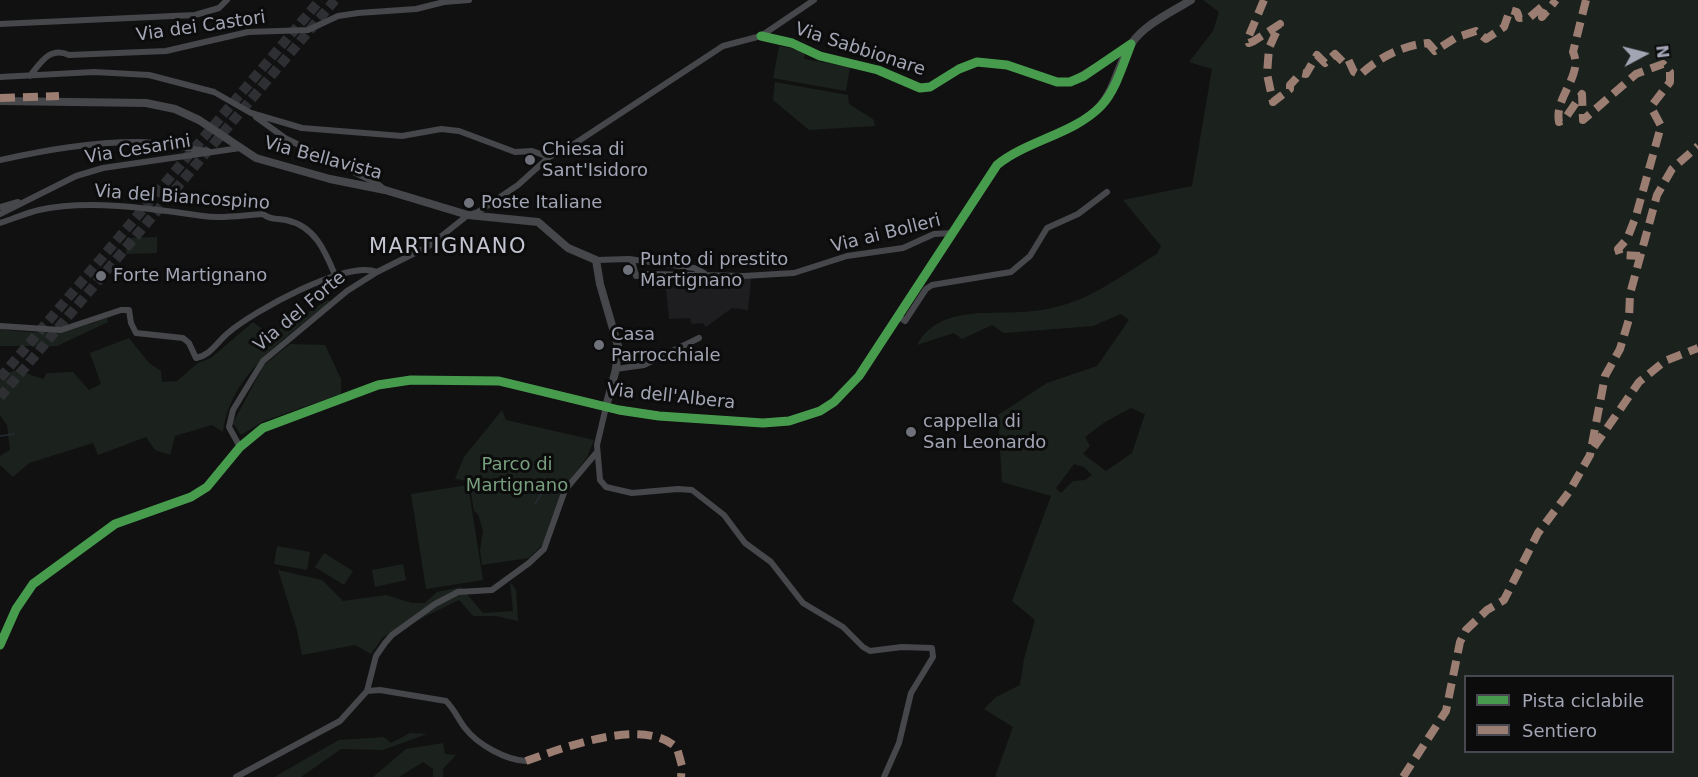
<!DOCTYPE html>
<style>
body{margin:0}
#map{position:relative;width:1698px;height:777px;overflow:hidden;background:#111112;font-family:"DejaVu Sans",sans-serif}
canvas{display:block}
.legend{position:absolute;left:1464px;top:675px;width:210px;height:78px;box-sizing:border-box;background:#0c0c0d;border:2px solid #484950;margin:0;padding:8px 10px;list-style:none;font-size:18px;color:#a2a5b4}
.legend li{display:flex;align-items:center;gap:12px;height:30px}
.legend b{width:30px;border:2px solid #484950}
.north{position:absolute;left:1614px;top:24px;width:60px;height:60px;-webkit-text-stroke:4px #0c0c0d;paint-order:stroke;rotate:83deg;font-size:16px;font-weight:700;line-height:24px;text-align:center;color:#a2a5b4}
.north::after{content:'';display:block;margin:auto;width:21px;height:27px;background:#a2a5b4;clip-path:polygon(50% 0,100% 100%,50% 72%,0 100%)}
</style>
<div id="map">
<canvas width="1698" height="777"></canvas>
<ul class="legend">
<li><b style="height:8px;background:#469c4c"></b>Pista ciclabile</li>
<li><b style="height:8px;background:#9b7d72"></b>Sentiero</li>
</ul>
<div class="north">N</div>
</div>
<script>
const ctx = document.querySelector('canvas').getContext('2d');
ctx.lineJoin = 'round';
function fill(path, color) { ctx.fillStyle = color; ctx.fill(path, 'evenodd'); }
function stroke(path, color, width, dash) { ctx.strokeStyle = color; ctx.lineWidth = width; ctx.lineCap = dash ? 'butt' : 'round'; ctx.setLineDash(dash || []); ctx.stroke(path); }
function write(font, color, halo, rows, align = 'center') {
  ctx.font = font + ' "DejaVu Sans",sans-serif'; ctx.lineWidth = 6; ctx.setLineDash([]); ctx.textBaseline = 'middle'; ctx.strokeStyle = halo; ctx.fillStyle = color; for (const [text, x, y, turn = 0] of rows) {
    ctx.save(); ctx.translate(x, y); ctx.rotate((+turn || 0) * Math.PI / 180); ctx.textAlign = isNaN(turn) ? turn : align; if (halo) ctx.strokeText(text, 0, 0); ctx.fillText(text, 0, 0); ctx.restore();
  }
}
fill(new Path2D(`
 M710 276 751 279 748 310 732 308 706 327 703 323 691 324 690 318 669 319 665 279Z`), '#1e1e20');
fill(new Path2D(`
 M1203 0H1698V777H995L1013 727 984 709 996 697 1020 685 1024 659 1035 620 1012 601 1051 496 1002 482 998 415 1047 383 1097 366 1129 320 1121 314 1093 326 1004 333 992 325 962 339 954 333 917 345C940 303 994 316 1033 311 1047 310 1065 305 1078 300 1105 289 1132 269 1157 254L1161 246 1123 200 1192 186 1212 69 1189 62 1213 31 1219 12ZM1131 408 1145 414 1132 453 1106 471 1083 454 1090 446 1085 437 1105 422ZM1074 464 1084 467 1092 475 1085 480 1073 481 1061 493 1056 488ZM1466 676H1672V752H1466Z
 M779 46 805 51 804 59 850 67 846 91 773 78Z
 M775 82 848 95 849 104 874 120 875 126 809 130 773 100Z
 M157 237V253L126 254V238Z
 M328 300 330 302C287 337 231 372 223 432L212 425 175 436 170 455 155 450 146 437 98 455 93 443 29 463 13 477 0 465V456L10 450 7 425 0 415V375L17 370 43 379 47 373 73 372 89 390 101 384 90 353 129 338 149 363 161 371 162 382 177 381 198 363 211 358 253 322 270 335Z
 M107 318 108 322 57 346H0V329C46 335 63 334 107 318Z
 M290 344 325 345 341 379V394L264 421 241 435 233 423 264 365Z
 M502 410 506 420 594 440 587 457 566 485 545 542 529 558 482 565 480 550 483 531 478 514 474 511 469 481 455 479 464 457Z
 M468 485 483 580 426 589 411 494Z
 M277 546 310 552 307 570 274 564Z
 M324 553 353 571 344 585 315 567Z
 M403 564 406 580 375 587 372 570Z
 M278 570 322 580 343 601 386 595 412 603H425L437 592 461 587 483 613 513 611 510 582 516 590 518 621 496 616H473L459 600 383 637 371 654 355 645 302 655 297 630Z
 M410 733 427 734 383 750 341 749 301 777H274L339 740 384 737 391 743Z
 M443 743 445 754 456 755 443 769V777H433V769L423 762 399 777H373L406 749Z`), '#1b221d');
stroke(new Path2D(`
 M0 436 14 434
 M535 504 551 478`), '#252b33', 1.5);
stroke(new Path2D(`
 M0 378 320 0
 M0 397 335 0`), '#2e2f32', 10, [10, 5]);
stroke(new Path2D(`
 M0 24 195 15 219 8 227 0
 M761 36 814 0
 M30 76C41 62 50 46 69 55L166 51 248 32 308 30 338 16 358 13 416 9 444 2 469 0
 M0 77 94 72 149 75 214 92 251 113 302 128 402 136 441 129 459 131 515 152 532 151 549 157
 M256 117 285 138 378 184 385 190
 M0 160C46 150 91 142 138 142 161 142 185 149 208 151
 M0 207 18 202
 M0 214 76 176 103 168 240 148
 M0 223C13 219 26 213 39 210 89 199 154 209 203 216 223 219 243 215 263 214 270 220 277 218 286 220 315 226 325 251 335 275
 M596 260 629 259 694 268 704 273
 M632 261 636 276 648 274 744 276 794 273 847 256 903 248 934 234 952 233
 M899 317 905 321 926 289 932 285 1011 272 1030 256 1047 228 1078 214 1107 192
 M0 326 61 330 121 310H129L131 323 136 333 183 338 189 343 196 358C211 355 217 342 228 333 252 312 347 259 377 272
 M616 369 644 365 699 338
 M606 407 597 445 600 480 606 487 632 493 678 489 692 490 724 515 745 543 771 562 803 603 843 627 863 647 870 651 902 647 932 648 933 657 911 693 899 743 884 777
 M240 447 229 427 233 410 263 361 347 291 377 272 429 246 468 215 478 212 518 185 549 157 574 144 723 46 761 36 792 43 820 56 878 70 920 88 930 87 959 69 977 62 1007 65 1057 82H1070L1127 47
 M367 691 380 690 446 701C455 710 458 719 465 728 478 745 506 760 526 761
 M236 777 340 721 367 691 376 656 385 643 392 635 435 604 458 592 492 590 529 563 544 549 565 490 597 452`), '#46474a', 6);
stroke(new Path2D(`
 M0 101 146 103 175 109 199 120 256 158 330 179 385 190 468 215 538 222 568 248 596 260 600 284 618 346 616 369 606 407
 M0 645 16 609 33 584 115 524 191 497 207 487 240 447 263 428 378 385 411 380 499 381 619 410 659 416 763 423 789 421 820 411 834 402 859 376 997 165C1026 142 1066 136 1094 112 1116 93 1116 65 1132 43 1145 24 1172 12 1191 0`), '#46474a', 8);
stroke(new Path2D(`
 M1264 0 1248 38 1249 43 1254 41 1280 24 1269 48 1267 74 1273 102 1290 89V85L1301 73 1306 74 1317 55 1325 63 1335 54 1343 62 1348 59 1354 72 1360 75C1378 58 1403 45 1428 43L1435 51 1455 38 1476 31 1486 39 1504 27 1510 10 1517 12 1519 18 1530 17 1544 5 1542 17 1556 0
 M1586 0 1573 52C1584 75 1554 97 1559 122L1564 120 1582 94 1583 120 1636 74 1663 64 1670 72V82L1653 104V111L1661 126 1636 216 1627 239 1618 249 1620 255 1640 256
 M0 98 59 96
 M1594 447 1639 382 1665 361 1698 348
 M526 761C563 748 644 716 677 748L682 766 681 777
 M1403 777 1446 711 1460 642 1466 630 1487 610 1504 600 1538 533 1569 492 1590 455 1605 376 1620 349 1629 319 1630 294 1657 195 1672 169 1698 146`), '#9b7d72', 8, [15, 8]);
stroke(new Path2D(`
 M761 36 792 43 820 56 878 70 920 88 930 87 959 69 977 62 1007 65 1057 82H1070L1084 76 1131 44
 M0 645 16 609 33 584 115 524 191 497 207 487 240 447 263 428 378 385 411 380 499 381 619 410 659 416 763 423 789 421 820 411 834 402 859 376 997 165C1028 140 1074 134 1101 106 1116 90 1123 64 1131 44`), '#469c4c', 9);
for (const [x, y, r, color] of [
 [530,160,6,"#6f717b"],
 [469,203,6,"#6f717b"],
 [628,270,6,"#6f717b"],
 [101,276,6,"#6f717b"],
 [599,345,6,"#6f717b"],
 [911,432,6,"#6f717b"]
]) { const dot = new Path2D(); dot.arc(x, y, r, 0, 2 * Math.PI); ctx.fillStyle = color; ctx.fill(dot); stroke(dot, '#0c0c0d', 2); }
write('18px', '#a2a5b4', '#0c0c0d', [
 ["Via dei Castori",201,27,-8],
 ["Via Sabbionare",860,50,18],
 ["Via Cesarini",138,150,-9],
 ["Via Bellavista",323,159,15],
 ["Via del Biancospino",182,198,4],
 ["Via ai Bolleri",886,234,-14],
 ["Via del Forte",300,312,-40],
 ["Via dell'Albera",671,397,6]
]);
write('18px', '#a2a5b4', '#0c0c0d', [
 ["Chiesa di",542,150],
 ["Sant'Isidoro",542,171],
 ["Poste Italiane",481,203],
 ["Punto di prestito",640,260],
 ["Martignano",640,281],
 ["Forte Martignano",113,276],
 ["Casa",611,335],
 ["Parrocchiale",611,356],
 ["cappella di",923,422],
 ["San Leonardo",923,443]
], 'left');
write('18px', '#789f7e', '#0c0c0d', [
 ["Parco di",517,465],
 ["Martignano",517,486]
]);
ctx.letterSpacing = '1.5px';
write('21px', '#c3c5d0', '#0c0c0d', [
 ["MARTIGNANO",448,248]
]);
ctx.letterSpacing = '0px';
</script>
